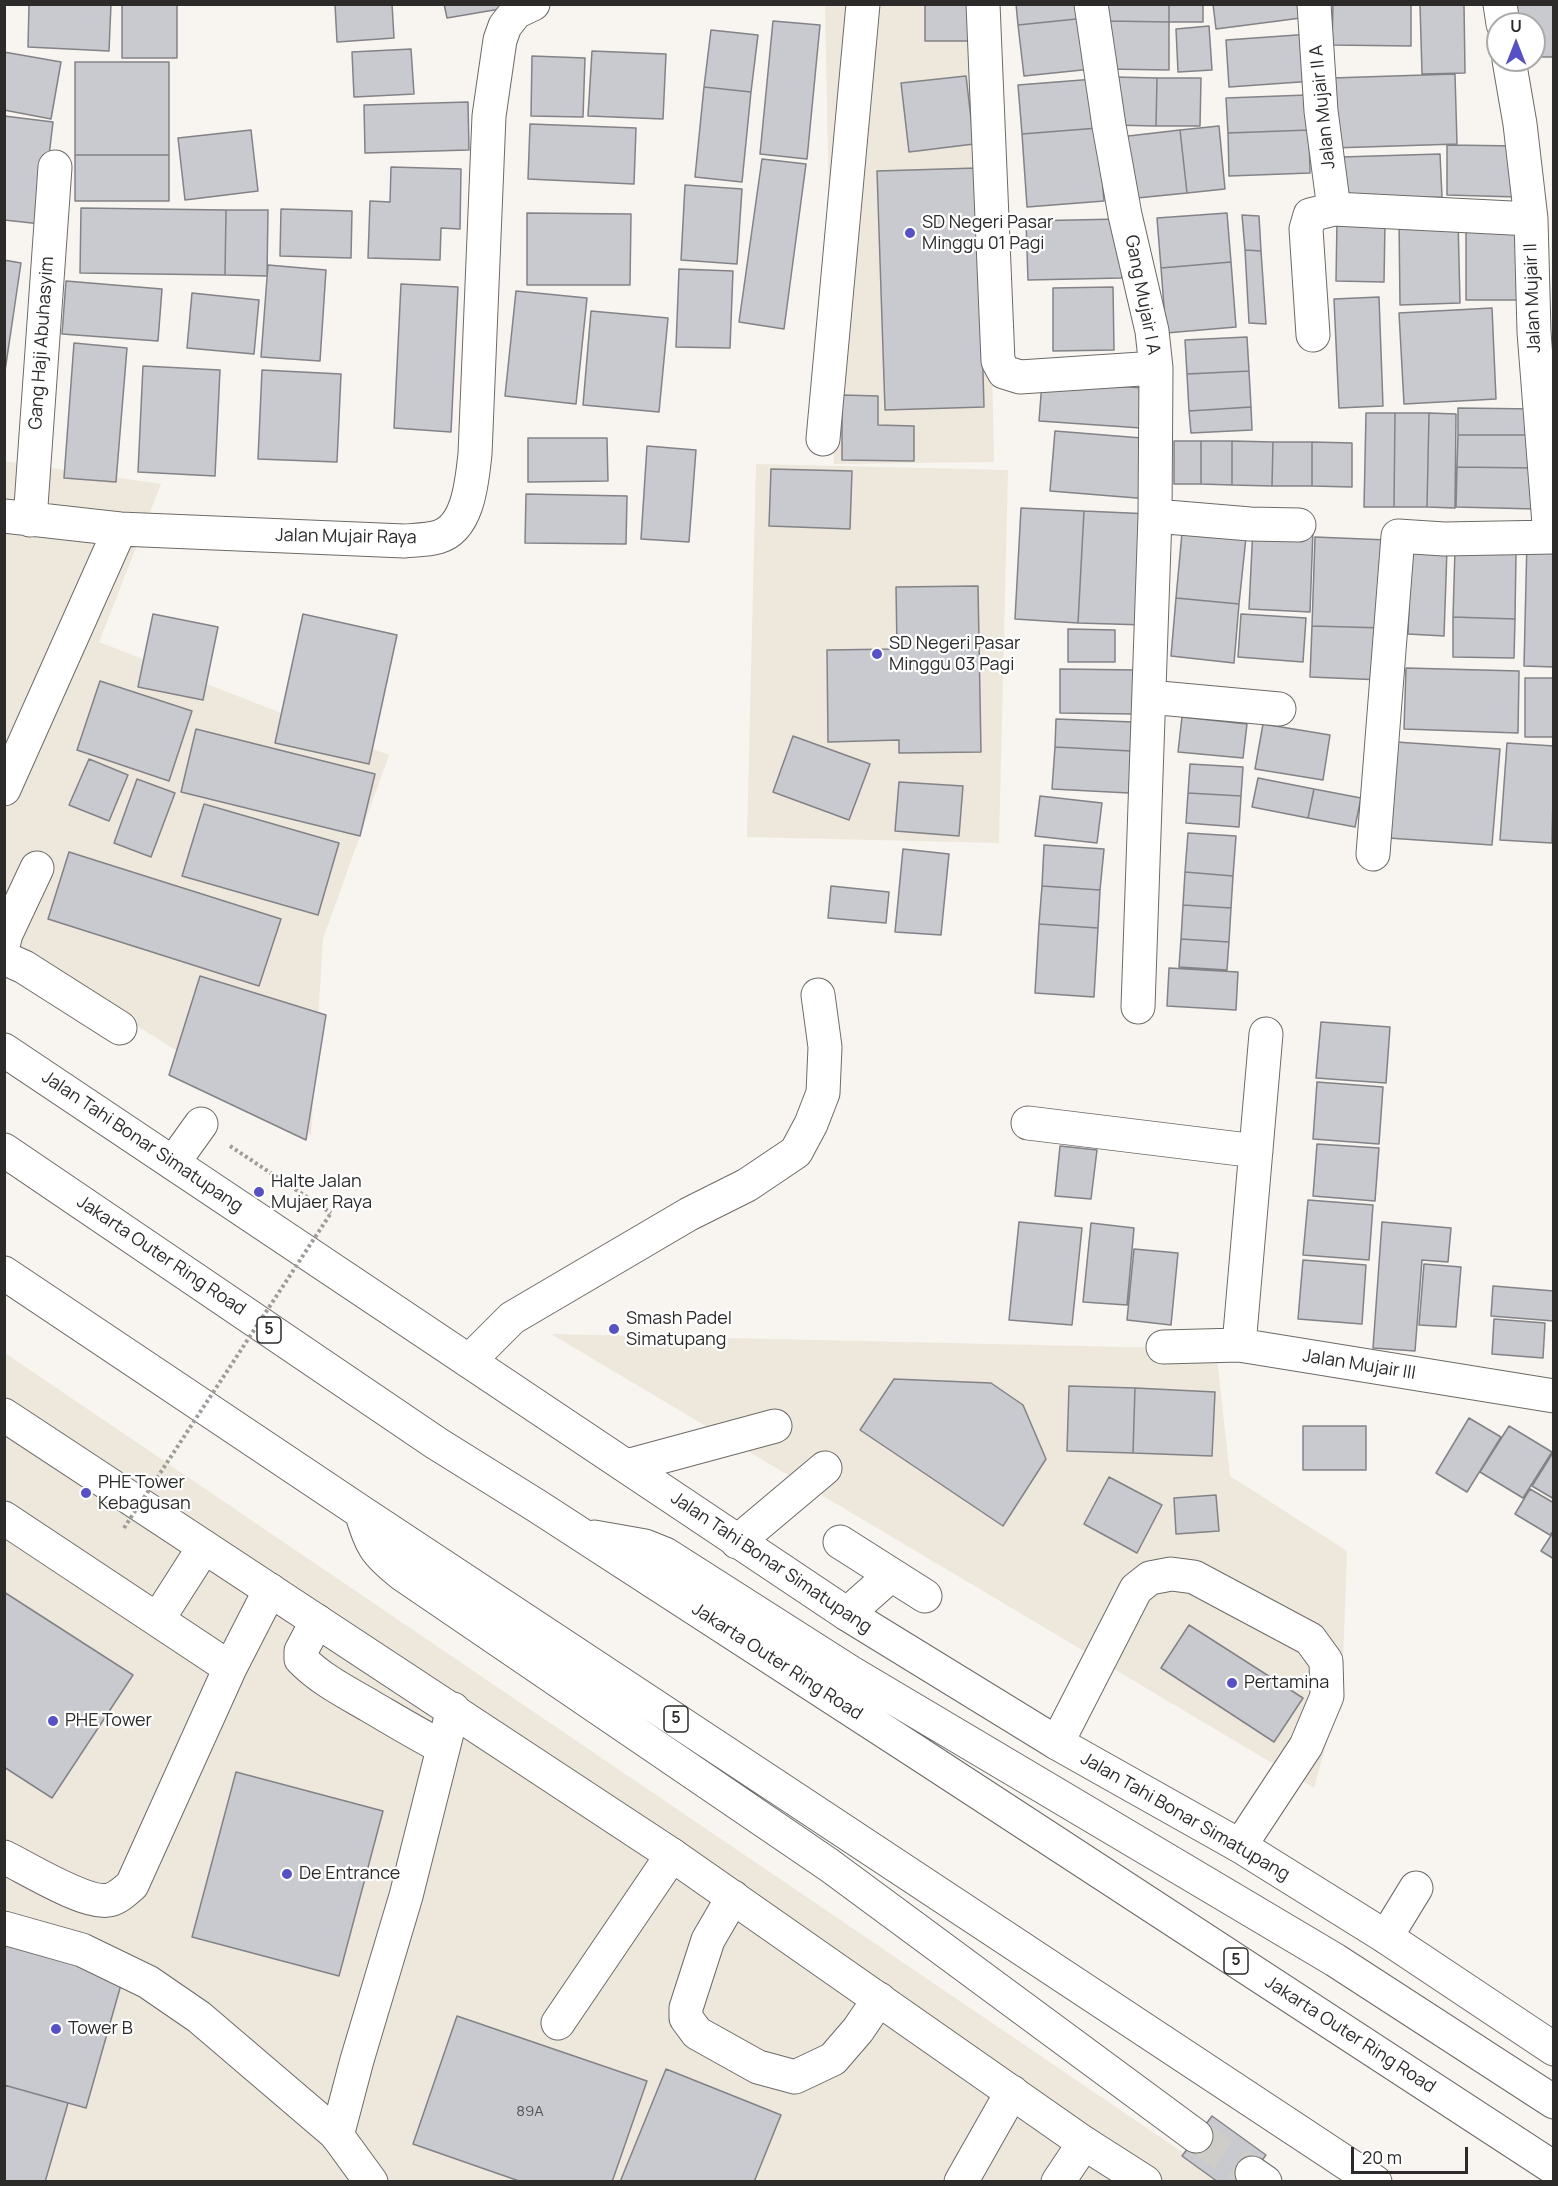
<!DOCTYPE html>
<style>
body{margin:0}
#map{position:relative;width:1558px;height:2186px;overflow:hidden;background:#f8f5f0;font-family:Manrope,sans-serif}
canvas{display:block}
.frame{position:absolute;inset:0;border:6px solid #2c2b2a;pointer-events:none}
.north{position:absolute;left:1486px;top:12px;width:60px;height:60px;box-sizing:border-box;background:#fff;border:2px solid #abaaaa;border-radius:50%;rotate:0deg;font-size:16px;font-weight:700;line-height:24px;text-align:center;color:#2c2b2a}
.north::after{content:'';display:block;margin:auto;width:21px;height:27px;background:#5651c9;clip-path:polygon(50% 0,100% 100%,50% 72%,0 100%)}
.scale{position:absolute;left:1351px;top:2147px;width:117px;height:27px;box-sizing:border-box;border:3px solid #2c2b2a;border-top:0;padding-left:8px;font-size:18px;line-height:21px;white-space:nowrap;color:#2c2b2a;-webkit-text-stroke:4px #fff;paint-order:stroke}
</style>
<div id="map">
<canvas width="1558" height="2186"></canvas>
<div class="frame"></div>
<div class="north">U</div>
<div class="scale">20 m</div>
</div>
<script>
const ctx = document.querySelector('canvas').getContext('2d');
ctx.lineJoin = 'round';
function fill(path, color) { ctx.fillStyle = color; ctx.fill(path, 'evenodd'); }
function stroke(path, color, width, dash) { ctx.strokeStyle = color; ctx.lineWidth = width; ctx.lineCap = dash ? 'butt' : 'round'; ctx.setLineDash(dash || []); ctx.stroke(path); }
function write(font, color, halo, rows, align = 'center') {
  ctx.font = font + ' Manrope,sans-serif'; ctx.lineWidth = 4.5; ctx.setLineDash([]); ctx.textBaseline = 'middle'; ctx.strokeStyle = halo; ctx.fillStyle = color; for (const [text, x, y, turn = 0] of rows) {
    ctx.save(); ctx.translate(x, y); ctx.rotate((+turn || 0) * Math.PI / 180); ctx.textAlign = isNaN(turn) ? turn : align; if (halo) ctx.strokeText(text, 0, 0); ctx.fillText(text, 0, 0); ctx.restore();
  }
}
fill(new Path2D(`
 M825 5H985L994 462 834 464Z
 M4 461 161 484 99 642 389 755 323 939 311 1135 5 943Z
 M756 464 1008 470 999 843 747 837Z
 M551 1334 1216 1349 1230 1476 1347 1551 1342 1687 1314 1788Z
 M5 1353 1225 2181H5Z`), '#eee7dc');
const building = new Path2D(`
 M29 4H111L109 51 28 47Z
 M122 4H177V58H122Z
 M335 4H392L394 38 337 42Z
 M444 4H499L500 9 447 18Z
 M925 4H978V41H925Z
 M1016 4H1085L1086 18 1018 25Z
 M1107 4H1169V22L1107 21Z
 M1169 4H1203V22H1169Z
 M1213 4H1299L1301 18 1216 29Z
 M1333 4H1411V46L1332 45Z
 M1420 4H1464L1465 73 1422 74Z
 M1511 4H1554V57H1534V24H1511Z
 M1086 18 1092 69 1024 76 1018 25Z
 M773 21 820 25 807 159 760 154Z
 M1107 21 1169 22V70L1106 69Z
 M1209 26 1212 70 1178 72 1176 29Z
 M711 30 758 35 751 92 704 87Z
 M1311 34 1314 81 1229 87 1226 40Z
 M411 49 414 94 354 97 352 52Z
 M592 51 666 54 663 119 588 116Z
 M4 52 61 62 51 119 4 110Z
 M532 56 585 58 583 117 531 116Z
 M75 62H169V155H75Z
 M1455 74 1457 144 1333 148 1332 78Z
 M966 76 974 144 909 152 901 83Z
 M1113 77 1157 78 1156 126 1112 125Z
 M1157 78H1201L1200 126H1156Z
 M1095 79 1098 128 1022 134 1018 85Z
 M704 87 751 92 742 182 695 177Z
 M1307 95 1309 130 1228 133 1226 98Z
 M468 102 469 150 365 153 364 105Z
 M4 116 53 122 41 224 4 220Z
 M530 124 636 128 634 184 528 179Z
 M1219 126 1225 189 1187 193 1180 130Z
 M1098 128 1104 201 1027 207 1022 134Z
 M251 130 258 191 185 200 178 138Z
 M1180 130 1187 193 1127 199 1120 137Z
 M1309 130 1310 173 1229 176 1228 133Z
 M1447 145 1519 146 1518 197 1447 195Z
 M1440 154 1442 197 1342 199 1341 157Z
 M75 155H169V201H75Z
 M762 159 806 164 784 329 739 322Z
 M391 167 461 169 460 229 441 228 440 260 368 258 370 201 390 202Z
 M977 168 984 407 885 410 877 171Z
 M685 185 742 189 737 264 681 260Z
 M81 208 226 210 225 275 80 273Z
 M281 209 352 211 351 258 280 256Z
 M226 210H268L267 276 225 275Z
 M527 213 631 214 630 285H527Z
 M1227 213 1231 262 1161 268 1157 218Z
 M1242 215 1259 216 1261 251 1245 250Z
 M1120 219 1122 278 1028 280 1026 221Z
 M1458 219 1460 303 1400 305 1399 220Z
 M1337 220 1385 222 1384 282 1336 281Z
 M1466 220H1521V300H1466Z
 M1245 250 1261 251 1266 324 1249 323Z
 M4 260 21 263 5 371H4Z
 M1231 262 1236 327 1166 333 1161 268Z
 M268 265 326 270 320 361 261 357Z
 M679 269 733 271 730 348 676 347Z
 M66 281 162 289 158 341 62 334Z
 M401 284 458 287 451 432 394 428Z
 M1113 287 1114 350 1053 351V288Z
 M516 291 587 298 576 404 505 396Z
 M192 293 259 300 254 354 187 348Z
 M1379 297 1383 406 1339 408 1334 299Z
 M1492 308 1496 399 1404 404 1399 313Z
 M591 311 668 318 659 412 583 405Z
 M1247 337 1249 371 1187 374 1185 340Z
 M74 343 127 348 116 482 64 478Z
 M143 366 220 370 215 476 138 472Z
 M262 370 341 374 337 462 258 459Z
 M1249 371 1251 407 1189 411 1187 374Z
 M1042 382 1144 388 1141 428 1039 421Z
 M842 395 878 396V425L914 426V461L842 460Z
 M1251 407 1252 430 1191 433 1189 411Z
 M1458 408 1536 409V435H1458Z
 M1366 413H1395L1394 507H1364Z
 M1395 413H1429L1427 507H1394Z
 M1429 413 1456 414 1455 508 1427 507Z
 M1055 431 1154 439 1149 499 1050 491Z
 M1458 435H1536V468L1457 467Z
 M528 438H607L608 481 528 482Z
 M1174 441H1201V484H1174Z
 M1201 441H1232V485L1201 484Z
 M1232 441 1273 442 1272 486 1232 485Z
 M1273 442H1312V486H1272Z
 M1312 442 1352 443V487L1312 486Z
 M647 446 696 450 689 542 641 539Z
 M1457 467 1536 468V509L1456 507Z
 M771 469 852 471 850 529 769 526Z
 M526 494 627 496 626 544 525 543Z
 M1021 508 1084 511 1078 623 1015 619Z
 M1084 511 1151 514 1146 625 1078 623Z
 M1183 522 1247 528 1239 604 1176 598Z
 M1253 527 1313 530 1310 612 1249 609Z
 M1315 537 1388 540 1384 628 1312 626Z
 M1527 540H1554V667L1524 666Z
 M1411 547 1447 549 1444 636 1408 634Z
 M1455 549 1516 550 1515 619 1453 617Z
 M978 586 981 752 899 753V740L828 742 827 650 897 649 896 587Z
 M1176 598 1239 604 1234 663 1171 656Z
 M153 614 218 627 203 700 138 687Z
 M303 614 397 635 369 764 275 743Z
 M1241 614 1306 618 1303 662 1238 657Z
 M1453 617 1515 619 1514 658 1453 657Z
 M1312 626 1384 628 1382 680 1310 677Z
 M1068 629 1115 630V662H1068Z
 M1406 668 1519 671 1518 733 1404 729Z
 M1060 669 1138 670 1136 714 1060 713Z
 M1525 678H1554V737H1525Z
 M100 681 192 711 169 781 77 750Z
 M1182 717 1247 724 1243 758 1178 752Z
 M1056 719 1133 722 1131 751 1055 747Z
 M1263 724 1330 735 1323 780 1255 769Z
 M196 729 375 774 360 836 181 792Z
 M793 736 870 764 849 820 773 792Z
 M1396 742 1500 749 1492 845 1388 838Z
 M1507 743 1554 746 1552 843 1500 840Z
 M1055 747 1131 751 1129 793 1052 789Z
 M89 759 128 775 109 821 69 805Z
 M1190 764 1243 767 1241 796 1188 793Z
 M1258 778 1314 789 1308 818 1252 807Z
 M137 779 175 793 151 857 114 843Z
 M899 782 963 786 959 836 895 831Z
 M1314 789 1361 798 1355 827 1308 818Z
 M1188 793 1241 796 1239 827 1186 823Z
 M1040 796 1102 803 1097 843 1035 836Z
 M204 804 339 843 318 915 182 876Z
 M1188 833 1236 836 1233 876 1185 872Z
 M1044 845 1104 849 1100 890 1042 886Z
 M903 849 949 854 941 935 895 932Z
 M69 852 281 919 259 986 48 919Z
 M1185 872 1233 876 1231 908 1183 905Z
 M831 886 889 892 886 923 828 918Z
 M1042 886 1100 890 1098 928 1039 924Z
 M1183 905 1231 908 1229 942 1181 939Z
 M1039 924 1098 928 1094 997 1035 993Z
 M1181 939 1229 942 1227 970 1179 967Z
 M1169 968 1238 972 1236 1010 1167 1006Z
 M200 976 326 1015 306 1140 169 1075Z
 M1321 1022 1390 1027 1386 1083 1316 1078Z
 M1317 1082 1383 1087 1379 1144 1313 1139Z
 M1317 1144 1379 1148 1375 1201 1313 1196Z
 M1060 1146 1097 1150 1091 1199 1055 1196Z
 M1308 1200 1373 1205 1369 1260 1303 1255Z
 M1019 1222 1082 1228 1072 1325 1009 1320Z
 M1382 1222 1451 1228 1448 1262 1422 1260 1415 1351 1373 1348Z
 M1091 1223 1134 1228 1127 1305 1083 1302Z
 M1134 1249 1178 1253 1171 1325 1127 1320Z
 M1303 1260 1366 1265 1362 1324 1298 1319Z
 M1424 1264 1461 1267 1456 1327 1419 1325Z
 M1493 1286 1554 1291V1321L1491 1316Z
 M1494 1319 1545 1323 1543 1358 1492 1354Z
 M894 1379 991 1383 1023 1405 1046 1459 1003 1526 860 1430Z
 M1069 1386 1135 1388 1133 1453 1067 1451Z
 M1135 1388 1215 1392 1212 1456 1133 1453Z
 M1469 1418 1501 1437 1467 1492 1436 1473Z
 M1303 1426H1366V1470H1303Z
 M1509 1426 1552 1452 1523 1498 1480 1472Z
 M1554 1451V1499L1532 1486Z
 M1109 1477 1162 1505 1137 1553 1084 1524Z
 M1530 1489 1554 1503V1530L1550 1535 1515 1514Z
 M1216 1495 1219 1531 1176 1534 1174 1498Z
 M1554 1531V1559L1541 1551Z
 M4 1592 133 1675 52 1798 4 1767Z
 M1189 1625 1303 1698 1274 1742 1161 1668Z
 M236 1772 383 1811 339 1976 192 1937Z
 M4 1940 124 1974 86 2108 4 2085Z
 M457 2016 647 2081 612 2182H522L413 2144Z
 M666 2069 781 2115 754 2182H620Z
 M4 2085 68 2103 45 2182H4Z
 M1212 2116 1266 2155 1246 2182H1218L1182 2156Z`);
fill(building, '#c9cacf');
stroke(building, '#828287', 1.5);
stroke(new Path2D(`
 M1196 2136 1252 2173`), '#cfcdc8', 33, [33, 16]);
const minor = new Path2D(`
 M983 4 998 361 1004 372 1020 377 1156 368
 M1091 4 1109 126 1125 215 1152 331 1156 368 1155 516 1138 1007
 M1314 4 1321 111 1334 209
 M1500 4 1503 24
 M1509 60 1520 124 1531 219 1534 332 1550 537
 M1313 335 1306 229 1310 215 1334 209 1531 219
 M823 439 863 4
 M4 516 120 529
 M1155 516 1250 524 1299 525
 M30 520 55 167
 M1149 697 1279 709
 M4 789 120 529 404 541C415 540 428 540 438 537 469 528 472 480 475 454L489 116 500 40 505 26 516 12 533 4
 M1373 854 1398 536 1444 539 1554 537
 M4 942 6 934 37 868
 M4 958 24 967 120 1028
 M1028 1123 1256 1151
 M173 1163 201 1124
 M1239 1345 1266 1034
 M1163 1347 1239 1345 1554 1396
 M469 1361 512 1318 689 1214 747 1185 796 1152 811 1124 823 1093 825 1047 818 995
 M627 1466 775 1426
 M4 1518 230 1668
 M737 1542 825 1468
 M840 1542 925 1596
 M847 1614 891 1575
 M158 1619 204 1547
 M317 1621 301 1651V1659C320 1679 346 1692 370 1706 394 1720 417 1734 442 1747
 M1057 1743 1136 1589 1150 1578 1171 1574 1194 1577 1310 1639 1326 1661 1327 1696 1306 1746 1240 1846
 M4 1857C27 1868 86 1905 109 1900 118 1898 125 1891 132 1885L230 1668 270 1590
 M733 1897 708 1940 686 2008V2018L697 2033 758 2067 795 2077 833 2059 858 2030 879 1999
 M4 1928 82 1950 148 1982 199 2017 336 2134 371 2182
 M1386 1937 1416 1888
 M558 2023 672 1855
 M337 2136 357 2060 406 1896 453 1709
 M961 2182 1012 2092
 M1058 2182 1084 2143`);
const highway = new Path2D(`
 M4 1050 847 1614 1057 1743 1240 1846 1386 1937 1554 2049
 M4 1150 436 1443 537 1506 918 1753 1554 2168
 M4 1273 361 1512 1375 2182
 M4 1415 672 1855 1084 2143 1145 2182
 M361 1512C372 1546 374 1552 402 1574L829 1865 1196 2136
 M594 1537 645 1546 665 1554 850 1672 1335 1960 1554 2102
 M1252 2173 1265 2182`);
stroke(minor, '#6d6b67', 35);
stroke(highway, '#6d6b67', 35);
stroke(new Path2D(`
 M230 1146 331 1213`), '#9e9c99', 4, [3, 3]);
stroke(minor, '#fff', 33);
stroke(highway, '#fff', 33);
stroke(new Path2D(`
 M124 1528 331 1213`), '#9e9c99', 4, [3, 3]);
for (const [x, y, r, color] of [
 [910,233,6,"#5651c9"],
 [877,654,6,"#5651c9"],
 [259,1192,6,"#5651c9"],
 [614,1329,6,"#5651c9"],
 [86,1493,6,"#5651c9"],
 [1232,1683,6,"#5651c9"],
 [53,1721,6,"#5651c9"],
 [287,1874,6,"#5651c9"],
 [56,2029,6,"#5651c9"]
]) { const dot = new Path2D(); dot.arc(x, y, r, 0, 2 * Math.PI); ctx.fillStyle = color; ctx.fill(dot); stroke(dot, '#fff', 2); }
write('15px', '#535353', null, [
 ["89A",530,2112]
]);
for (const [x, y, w] of [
 [269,1330,24],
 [676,1719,24],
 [1236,1961,24]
]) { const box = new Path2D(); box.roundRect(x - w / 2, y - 13, w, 26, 4.5); ctx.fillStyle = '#fff'; ctx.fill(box); stroke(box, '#2c2b2a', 1.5); }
write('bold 16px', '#2c2b2a', null, [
 ["5",269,1330],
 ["5",676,1719],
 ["5",1236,1961]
]);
write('18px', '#2c2b2a', '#fff', [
 ["Jalan Mujair II A",1323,107,-96],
 ["Gang Mujair I A",1142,295,79],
 ["Jalan Mujair II",1533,298,-92],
 ["Gang Haji Abuhasyim",42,343,-86],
 ["Jalan Mujair Raya",346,537,1],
 ["Jalan Tahi Bonar Simatupang",142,1142,34],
 ["Jakarta Outer Ring Road",161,1256,34],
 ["Jalan Mujair III",1359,1365,9],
 ["Jalan Tahi Bonar Simatupang",771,1563,34],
 ["Jakarta Outer Ring Road",777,1662,33],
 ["Jalan Tahi Bonar Simatupang",1185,1817,30],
 ["Jakarta Outer Ring Road",1350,2035,33]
]);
write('18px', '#2c2b2a', '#fff', [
 ["SD Negeri Pasar",922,223],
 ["Minggu 01 Pagi",922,244],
 ["SD Negeri Pasar",889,644],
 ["Minggu 03 Pagi",889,665],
 ["Halte Jalan",271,1182],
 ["Mujaer Raya",271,1203],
 ["Smash Padel",626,1319],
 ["Simatupang",626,1340],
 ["PHE Tower",98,1483],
 ["Kebagusan",98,1504],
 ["Pertamina",1244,1683],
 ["PHE Tower",65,1721],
 ["De Entrance",299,1874],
 ["Tower B",68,2029]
], 'left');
</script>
